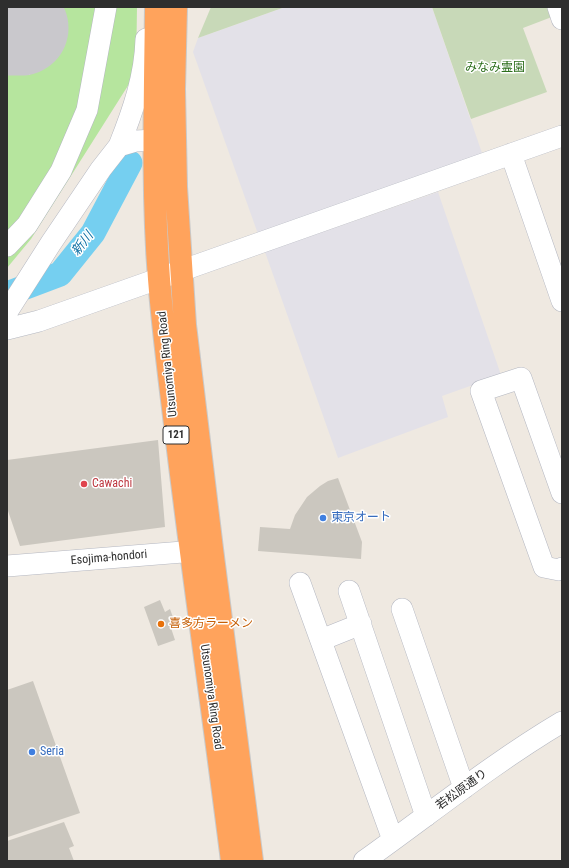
<!DOCTYPE html>
<meta charset="utf-8">
<style>
body{margin:0}
#map{position:relative;width:569px;height:868px;overflow:hidden;background:#efe9e1;font-family:"Roboto Condensed",sans-serif}
canvas{display:block}
.frame{position:absolute;inset:0;border:8px solid #2e2e2e;pointer-events:none}
</style>
<div id="map">
<canvas width="569" height="868"></canvas>
<div class="frame"></div>
</div>
<script>
const ctx = document.querySelector('canvas').getContext('2d');
ctx.lineJoin = 'round';
function fill(path, color) { ctx.fillStyle = color; ctx.fill(path, 'evenodd'); }
function stroke(path, color, width, dash) { ctx.strokeStyle = color; ctx.lineWidth = width; ctx.lineCap = dash ? 'butt' : 'round'; ctx.setLineDash(dash || []); ctx.stroke(path); }
function write(font, color, halo, rows, align = 'center') {
  ctx.font = font + ' "Roboto Condensed","Noto Sans JP",sans-serif'; ctx.lineWidth = 3; ctx.setLineDash([]); ctx.textBaseline = 'middle'; ctx.strokeStyle = halo; ctx.fillStyle = color; for (const [text, x, y, turn = 0] of rows) {
    ctx.save(); ctx.translate(x, y); ctx.rotate((+turn || 0) * Math.PI / 180); ctx.textAlign = isNaN(turn) ? turn : align; if (halo) ctx.strokeText(text, 0, 0); ctx.fillText(text, 0, 0); ctx.restore();
  }
}
fill(new Path2D(`
 M285 7H432L483 156 258 234 193 52 198 38Z
 M438 192 501 375 442 396 448 417 338 458 265 252Z`), '#e3e1e8');
fill(new Path2D(`
 M30 7H137L136 73 31 239 7 268V75H30Z`), '#b6e59e');
fill(new Path2D(`
 M211 7H285L198 38Z
 M432 7H554L557 15 523 28 547 92 471 119Z`), '#c8d9b8');
stroke(new Path2D(`
 M7 294 60 274 93 233 130 163`), '#75cff0', 25);
stroke(new Path2D(`
 M7 28H21`), '#c9c8cc', 95);
fill(new Path2D(`
 M158 440 165 527 20 546 7 508V460Z
 M338 478 362 542 361 559 258 551 260 527 290 529 295 515 307 497 320 486 328 481Z
 M160 600 165 612 170 609 175 623 170 625 175 640 158 646 144 607Z
 M33 681 80 813 8 837 7 690Z
 M64 822 74 846 69 848 74 861H7V841Z`), '#cbc7bf');
const minor = new Path2D(`
 M558 7 562 19
 M119 146C133 111 145 76 146 39
 M511 154 562 301
 M7 246 27 225 61 171 87 110 106 7
 M7 312 51 243 101 169 119 146 136 141 155 140
 M7 329 39 321 562 136
 M562 493 521 378 481 391 544 567 559 570 562 568
 M7 566 208 550
 M300 583 393 840
 M349 591 426 816
 M402 609 464 788
 M321 640 361 624
 M364 861C430 814 493 763 562 722`);
const highway = new Path2D(`
 M156 7C155 97 152 189 159 279 163 330 170 382 176 433 193 576 214 718 232 861
 M176 7 174 89 176 187 185 325 212 549 252 861`);
stroke(minor, '#b4b7c1', 22);
stroke(highway, '#c9c9c9', 24);
stroke(minor, '#fff', 21);
stroke(highway, '#ffa35c', 22);
for (const [x, y, r, color] of [
 [84,484,4,"#e0444e"],
 [323,518,4,"#3f7fe0"],
 [161,624,4,"#e8710a"],
 [32,752,4,"#3f7fe0"]
]) { const dot = new Path2D(); dot.arc(x, y, r, 0, 2 * Math.PI); ctx.fillStyle = color; ctx.fill(dot); stroke(dot, '#fff', 1.5); }
for (const [x, y, w] of [
 [176,435,26]
]) { const box = new Path2D(); box.roundRect(x - w / 2, y - 9, w, 18, 3); ctx.fillStyle = '#fff'; ctx.fill(box); stroke(box, '#2e2e2e', 1); }
write('bold 11px', '#2e2e2e', null, [
 ["121",176,435]
]);
write('12px', '#2c6e1b', '#fff', [
 ["みなみ霊園",495,68]
]);
write('12px', '#2e2e2e', '#fff', [
 ["Utsunomiya Ring Road",168,364,-96],
 ["Esojima-hondori",109,558,-5],
 ["Utsunomiya Ring Road",211,697,82],
 ["若松原通り",462,790,-36]
]);
write('12px', '#be3a42', '#fff', [
 ["Cawachi",92,484]
], 'left');
write('12px', '#366cbe', '#fff', [
 ["東京オート",331,518],
 ["Seria",40,752]
], 'left');
write('12px', '#c56008', '#fff', [
 ["喜多方ラーメン",169,624]
], 'left');
write('italic 13px', '#0d6fa3', '#fff', [
 ["新川",83,244,-52]
]);
</script>
